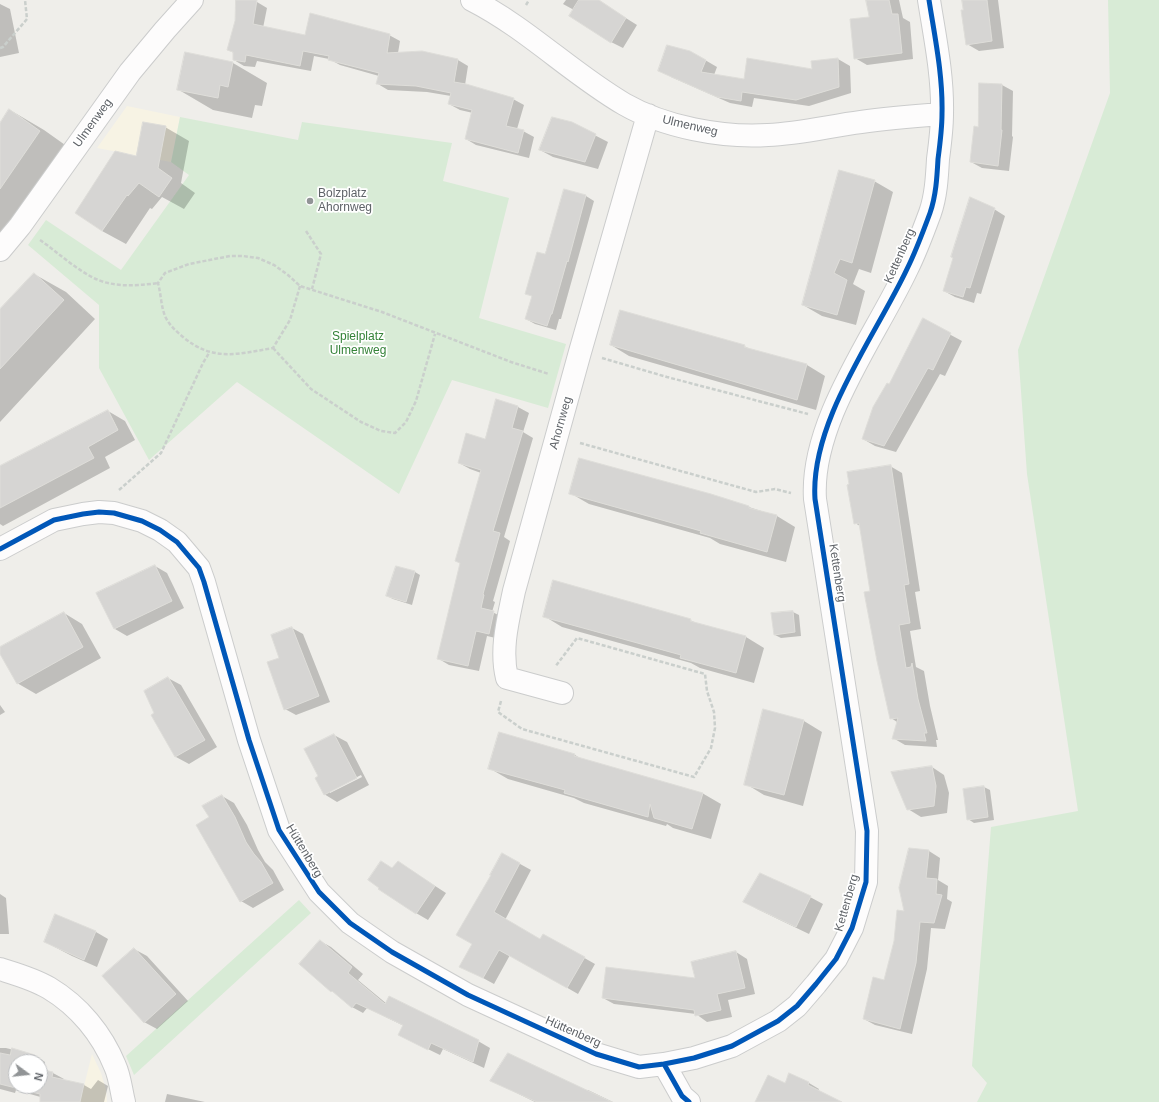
<!DOCTYPE html>
<meta charset="utf-8">
<style>
body{margin:0}
#map{position:relative;width:1159px;height:1102px;overflow:hidden;background:#efeeea;font-family:Arial,sans-serif}
canvas{display:block}
.north{position:absolute;left:8px;top:1054px;width:40px;height:40px;box-sizing:border-box;background:#fff;border:1px solid #bfc1c3;border-radius:50%;rotate:105deg;font-size:11px;font-weight:700;line-height:16px;text-align:center;color:#5f6368}
.north::after{content:'';display:block;margin:auto;width:14px;height:18px;background:#919496;clip-path:polygon(50% 0,100% 100%,50% 72%,0 100%)}
</style>
<div id="map">
<canvas width="1159" height="1102"></canvas>
<div class="north">N</div>
</div>
<script>
const ctx = document.querySelector('canvas').getContext('2d');
ctx.lineJoin = 'round';
function fill(path, color) { ctx.fillStyle = color; ctx.fill(path, 'evenodd'); }
function stroke(path, color, width, dash) { ctx.strokeStyle = color; ctx.lineWidth = width; ctx.lineCap = dash ? 'butt' : 'round'; ctx.setLineDash(dash || []); ctx.stroke(path); }
function write(font, color, halo, rows, align = 'center') {
  ctx.font = font + ' Arial,sans-serif'; ctx.lineWidth = 3.5; ctx.setLineDash([]); ctx.textBaseline = 'middle'; ctx.strokeStyle = halo; ctx.fillStyle = color; for (const [text, x, y, turn = 0] of rows) {
    ctx.save(); ctx.translate(x, y); ctx.rotate((+turn || 0) * Math.PI / 180); ctx.textAlign = isNaN(turn) ? turn : align; if (halo) ctx.strokeText(text, 0, 0); ctx.fillText(text, 0, 0); ctx.restore();
  }
}
fill(new Path2D(`
 M127 106 180 117 171 162 97 148Z
 M92 1054 101 1073 106 1090 107 1102H80Z`), '#f7f3e4');
fill(new Path2D(`
 M1108 0H1159V1102H977L987 1083 972 1066 991 827 1078 811 1027 474 1018 350 1110 93Z
 M180 117 298 140 302 122 452 143 443 181 509 198 479 318 566 344 548 408 452 380 399 494 237 382 149 460 99 368V305L28 245 46 220 121 270 189 175 171 162Z
 M299 900 311 913 134 1075 126 1056Z`), '#d8ebd6');
fill(new Path2D(`
 M237 0 257 2 267 8 263 28 306 36 389 35 400 41 398 53 458 60 468 66 465 85 513 99 524 105 517 129 523 131 534 137 529 158 476 145 466 139 473 113 460 110 449 104 451 96 427 92 388 90 378 84 379 76 340 65 329 59 314 56 311 71 257 61 255 67 244 66 234 60V53L228 50 236 21Z
 M566 0H597L637 25 623 48 611 42 574 10 563 4Z
 M867 0H899L903 18 910 22 913 59 867 65 855 58 870 18Z
 M963 0H998L1004 48 979 51 967 44Z
 M0 4 10 9 19 53 0 57Z
 M838 59 850 66 851 93 809 106 754 98 752 107 730 103 671 77 659 70 705 60 717 67 714 75 745 80 813 70V62Z
 M233 63 267 83 262 106 255 105 252 118 213 110 179 90Z
 M1002 85 1013 91 1012 136 1013 137 1009 171 982 168 971 162 979 128Z
 M10 110 44 130 75 152 0 251V124Z
 M571 123 608 142 598 169 553 157 540 150Z
 M165 127 189 141 181 183 195 193 184 209 162 197 152 209 150 208 126 244 102 231 137 157Z
 M874 181 893 192 871 273 859 269 853 284 865 291 856 325 822 316 803 305Z
 M586 196 594 201 561 319H559L556 330 535 324 526 319 533 297 526 293 546 255Z
 M994 209 1005 216 981 294 977 293 974 303 955 297 944 291Z
 M34 274 66 292 95 319 0 422V311Z
 M923 320 962 341 945 376 940 374 896 452 875 446 863 439Z
 M611 345 744 346 752 350 807 365 825 376 816 410 629 356Z
 M497 401 518 407 529 413 523 432 533 438 504 537 510 541 493 601 495 602 492 612 505 618 500 639 487 636 479 671 449 665 439 659 461 564 456 561 481 473 470 469 459 463 486 440Z
 M108 411 125 421 135 440 105 457 110 468 3 526 0 524V468Z
 M890 466 902 473 920 591 915 592 921 629 910 631 916 667 924 671 930 706 938 740H936L937 747 905 745 893 738 897 722 891 718 860 526 855 523Z
 M570 493 711 495 777 516 795 527 786 562 720 544 710 538 589 504Z
 M155 566 167 573 184 608 127 636 115 629Z
 M415 572 420 575 412 605 393 599 387 596Z
 M793 612 799 615 801 636 781 638 775 635Z
 M64 613 82 624 101 658 36 694 17 683 0 651V649Z
 M544 616 690 620 698 624 746 637 764 648 754 683 700 668 691 663 562 627Z
 M292 628 303 634 330 702 296 715 285 709 281 658Z
 M168 678 181 685 217 747 189 764 176 757 152 715 156 713Z
 M0 705 5 712 0 715Z
 M804 721 822 732 803 806 764 795 746 784Z
 M334 735 347 742 369 785 337 802 324 794 319 777ZM361 775 362 777 330 793V791Z
 M575 755 583 760 702 793 721 804 711 839 673 828 667 824 666 826 584 803 574 798 508 779 489 768Z
 M932 767 944 775 949 793 947 813 921 817 908 809Z
 M984 787 990 790 994 820 974 823 968 819 965 789Z
 M222 796 234 803 247 825 258 850 265 862 273 870 284 890 253 908 241 901 210 818Z
 M910 849 929 851 940 858 938 880 948 886 947 899 952 902 945 929 931 928 927 969 912 1034 875 1025 864 1019 885 981 905 912Z
 M502 854 531 870 505 920 541 941 544 935 595 964 578 994 510 955 494 984 472 972 474 944 493 875Z
 M398 862 446 893 428 920 416 913 393 869Z
 M0 894 6 898 9 934H0Z
 M810 897 823 904 809 934 757 909 744 902Z
 M56 915 96 932 108 939 97 967 72 956 45 942Z
 M320 941 331 947 363 974 358 980 387 1004 478 1041 490 1048 484 1068 443 1049 440 1055 399 1035 404 1026 367 1008 363 1013 352 1007Z
 M134 949 147 956 188 1001 157 1029 144 1022Z
 M736 952 747 959 755 994 728 1000 732 1017 707 1022 696 1014 614 1004 603 998 696 979Z
 M0 1048H6L34 1055 45 1062 44 1071 53 1073 64 1079V1081L84 1085 91 1089 98 1080 108 1086 104 1102H58L16 1090 15 1093 0 1089ZM16 1062H40V1086H16Z
 M790 1074 809 1083 819 1089 818 1091 839 1102H763L785 1085Z
 M492 1081 587 1091 588 1090 613 1102H535Z
 M167 1094 205 1102H165Z`), '#0003');
const building = new Path2D(`
 M236 0H257L253 24 305 35 310 13 390 34 387 53 422 51 458 59 454 82 466 84 514 98 506 126 524 130 518 153 465 139 472 110 448 104 451 93 416 86 376 84 379 73 328 60 329 56 303 51 300 66 246 55 245 62 233 60V52L227 50 235 21Z
 M579 0H599L626 18 611 43 569 16Z
 M866 0H889L892 14H898L902 53 854 59 850 19 869 17Z
 M962 0H987L992 41 966 45 961 10H963Z
 M667 45 690 51 706 60 701 72 744 79 747 58 812 69 811 61 838 58 839 87 796 100 742 92 741 101 717 97 658 71Z
 M185 52 233 62 228 87 220 85 218 98 177 90Z
 M979 83 1002 84 1001 130H1002L998 166 970 162 974 126 978 127Z
 M9 109 40 131 0 189V123Z
 M552 117 572 122 596 134 585 162 539 150Z
 M143 122 166 126 158 168 172 178 159 197 139 183 128 196 127 195 102 231 75 213 115 151 136 156Z
 M839 170 875 180 852 263 840 259 834 273 847 280 837 315 802 305Z
 M564 189 586 195 568 262 567 261 552 314H551L547 326 525 319 532 296 525 294 537 252 545 254Z
 M970 197 995 208 970 288 966 287 963 297 943 291 953 258 951 257Z
 M34 273 64 300 0 369V309Z
 M620 310 745 345 744 347 807 364 797 400 610 345Z
 M923 318 951 333 933 370 928 368 884 446 862 439 873 407 887 383 889 384Z
 M496 399 518 406 512 428 523 431 493 531 500 533 483 594 484 595 481 608 494 611 489 634 476 631 468 666 437 659 460 563 455 561 481 470 458 463 466 433 485 439Z
 M108 410 118 430 88 447 94 458 0 508V466Z
 M579 458 711 494 749 506V508L777 515 767 552 700 533 701 531 569 494Z
 M891 465 909 584 904 585 910 623 899 625 906 668 911 667 912 663 918 699 927 733H924L926 741 892 739 898 718 890 719 877 661 864 592 870 591 859 523 854 524 847 485 849 484 847 472Z
 M155 565 172 601 114 629 96 593Z
 M396 566 415 571 406 602 386 596Z
 M553 580 691 619 690 621 746 636 736 673 680 658 681 655 543 617Z
 M793 611 795 632 774 635 771 613Z
 M64 612 83 647 17 684 0 654V647Z
 M292 627 319 696 284 710 267 662 279 658 271 635Z
 M168 677 205 740 175 757 151 715 154 713 144 691Z
 M763 709 804 720 784 795 744 785Z
 M499 732 575 754 574 756 703 793 692 829 654 818 650 804 648 817 564 793 565 790 488 769Z
 M334 734 357 778 324 795 315 778 318 776 304 749Z
 M932 766 936 786 934 806 907 810 891 772Z
 M984 786 988 817 967 820 963 789Z
 M222 795 235 817 246 842 254 854 261 862 273 883 240 902 196 825 209 817 202 806Z
 M909 848 929 850 926 878 937 879 936 894 942 895 934 923 920 922 916 963 900 1029 863 1019 873 977 884 980 894 941 897 910 904 911 899 888Z
 M502 853 520 863 494 912 540 939 543 934 585 957 567 988 499 950 483 978 459 967 472 944 456 935 491 875H490Z
 M381 861 392 868 398 861 435 886 416 914 378 889 379 888 368 880Z
 M760 873 811 896 796 927 743 902Z
 M55 914 96 931 84 960 44 942Z
 M320 940 352 967 348 973 385 1004 389 996 479 1040 473 1062 431 1043 428 1050 398 1035 403 1025 356 1003 352 1008 332 991 331 992 299 964Z
 M134 948 176 994 144 1023 102 976Z
 M736 951 745 988 717 994 721 1010 695 1016 694 1010 602 998 606 967 695 978 691 962Z
 M12 1048 35 1055 33 1062H16V1086H40V1069L53 1072 52 1077 84 1084 80 1102H40V1094L0 1084V1053L10 1055Z
 M508 1053 612 1102H537L490 1081Z
 M789 1073 809 1082 808 1085 842 1102H755L768 1075 785 1083Z`);
fill(building, '#d6d5d3');
stroke(building, '#deddd9', 1);
const minor = new Path2D(`
 M472 0C527 28 571 73 624 104 664 127 722 138 768 135 799 134 830 126 861 122 888 118 915 116 942 114
 M0 250 20 226 130 72 165 30 192 0
 M0 549 54 520 83 514 99 512 114 513 142 521 160 530 177 542 199 568 204 582 249 740 279 830 319 892 350 923 392 952 468 995 596 1054 639 1067 664 1064 682 1096 689 1102
 M562 693 507 678C500 649 508 620 514 591L580 352 648 115
 M0 969C16 974 34 979 49 988 79 1006 102 1034 115 1066 120 1077 121 1090 124 1102
 M664 1064 694 1058 732 1046 778 1021 797 1006 816 984 836 959 852 928 866 882 867 831 815 499C810 422 875 337 907 269 916 251 923 232 930 213 936 196 937 177 938 159 940 144 942 129 942 114 943 76 935 38 929 0`);
stroke(minor, '#cbcccc', 24);
stroke(new Path2D(`
 M526 5 529 0
 M0 48 3 47 27 19 25 0
 M306 231 321 254 312 289
 M40 240C59 253 86 279 108 283 124 287 143 285 158 283
 M300 286 290 320 273 348C238 354 213 362 183 337 176 331 169 325 165 316 161 306 161 294 158 283L165 273 189 264 230 256H243L258 258 274 265 288 275 300 286 382 312 511 362 549 374
 M273 348 311 389 361 422 381 431 395 433 406 422 416 401 435 334
 M602 358 667 377 808 414
 M580 443 756 492 775 489 791 493
 M119 490 161 453 203 363 209 353
 M501 701 498 712 522 729 694 777 711 748 715 728 714 712 707 691 705 674 577 638 555 667`), '#cacfcc', 2.5, [4, 2]);
stroke(minor, '#fdfcfc', 22);
stroke(new Path2D(`
 M0 549 54 520 83 514 99 512 114 513 142 521 160 530 177 542 199 568 204 582 249 740 279 830 319 892 350 923 392 952 468 995 596 1054 639 1067 664 1064 682 1096 689 1102
 M664 1064 694 1058 732 1046 778 1021 797 1006 816 984 836 959 852 928 866 882 867 831 815 499C810 422 875 337 907 269 916 251 923 232 930 213 936 196 937 177 938 159 940 144 942 129 942 114 943 76 935 38 929 0`), '#0057b8', 5);
for (const [x, y, r, color] of [
 [310,201,4,"#919496"]
]) { const dot = new Path2D(); dot.arc(x, y, r, 0, 2 * Math.PI); ctx.fillStyle = color; ctx.fill(dot); stroke(dot, '#fff', 1.5); }
write('12px', '#5f6368', '#fff', [
 ["Ulmenweg",93,123,-54],
 ["Ulmenweg",690,126,13],
 ["Kettenberg",900,256,-66],
 ["Ahornweg",561,423,-74],
 ["Kettenberg",837,573,81],
 ["Hüttenberg",304,851,59],
 ["Kettenberg",847,903,-74],
 ["Hüttenberg",573,1032,24]
]);
write('12px', '#5f6368', '#fff', [
 ["Bolzplatz",318,194],
 ["Ahornweg",318,208]
], 'left');
write('12px', '#348238', '#fff', [
 ["Spielplatz",358,337],
 ["Ulmenweg",358,351]
]);
</script>
